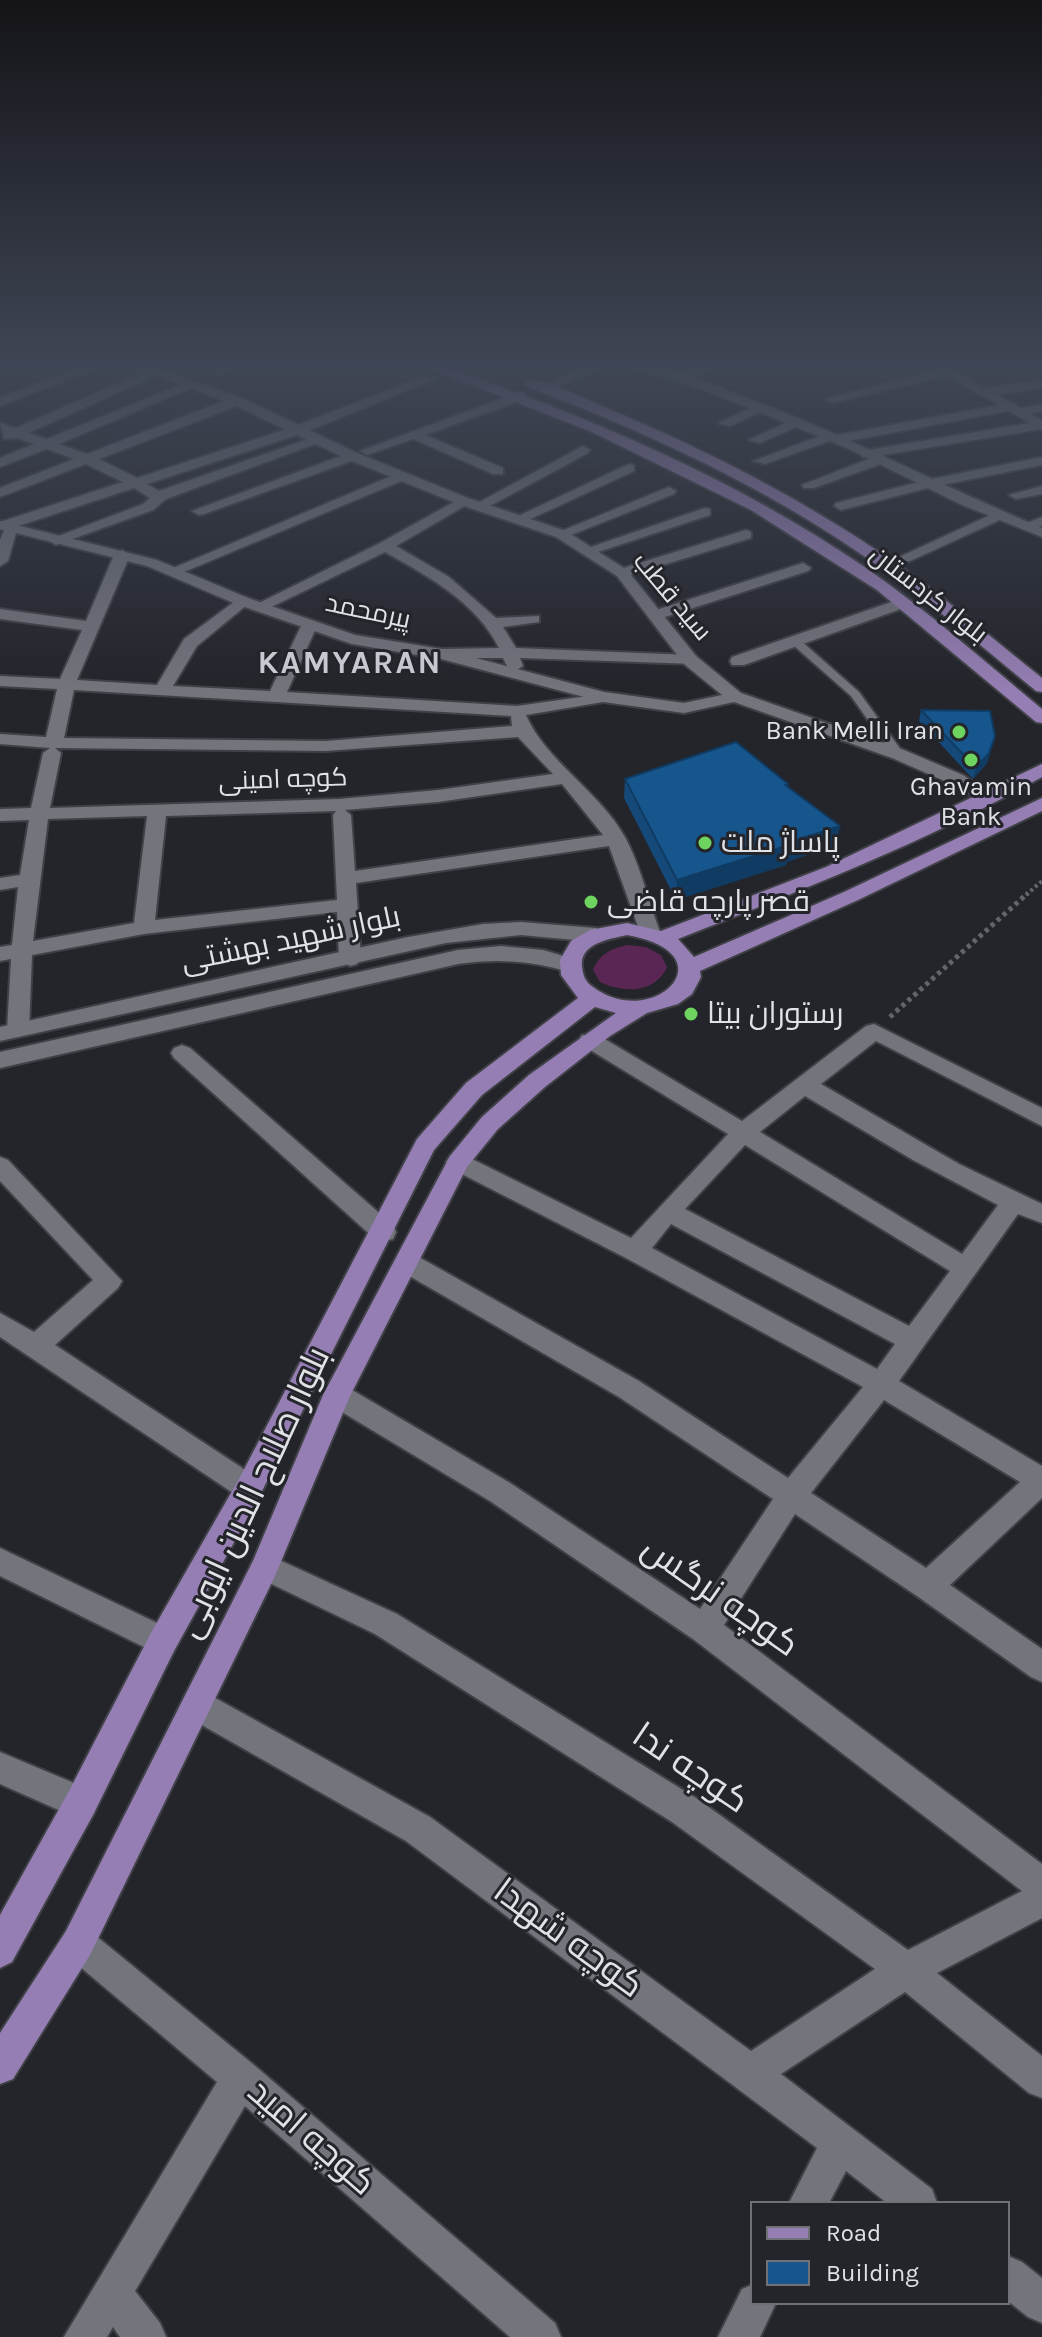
<!DOCTYPE html>
<meta charset="utf-8">
<style>
body{margin:0}
#map{position:relative;width:1042px;height:2337px;overflow:hidden;background:#24252b;font-family:Karla,sans-serif}
canvas{display:block}
.legend{position:absolute;left:750px;top:2201px;width:260px;height:104px;box-sizing:border-box;background:#24252b;border:2px solid #707176;margin:0;padding:10px 14px;list-style:none;font-size:24px;color:#e1e2e6}
.legend li{display:flex;align-items:center;gap:16px;height:40px}
.legend b{width:40px;border:2px solid #707176}
</style>
<div id="map">
<canvas width="1042" height="2337"></canvas>
<ul class="legend">
<li><b style="height:10px;background:#957eb3"></b>Road</li>
<li><b style="height:22px;background:#17558d"></b>Building</li>
</ul>
</div>
<script>
const ctx = document.querySelector('canvas').getContext('2d');
ctx.lineJoin = 'round';
function fill(path, color) { ctx.fillStyle = color; ctx.fill(path, 'evenodd'); }
function stroke(path, color, width, dash) { ctx.strokeStyle = color; ctx.lineWidth = width; ctx.lineCap = dash ? 'butt' : 'round'; ctx.setLineDash(dash || []); ctx.stroke(path); }
function write(font, color, halo, rows, align = 'center') {
  ctx.font = font + ' Karla,Cairo,sans-serif'; ctx.lineWidth = 6; ctx.setLineDash([]); ctx.textBaseline = 'middle'; ctx.strokeStyle = halo; ctx.fillStyle = color; for (const [text, x, y, turn = 0] of rows) {
    ctx.save(); ctx.translate(x, y); ctx.rotate((+turn || 0) * Math.PI / 180); ctx.textAlign = isNaN(turn) ? turn : align; if (halo) ctx.strokeText(text, 0, 0); ctx.fillText(text, 0, 0); ctx.restore();
  }
}
fill(new Path2D(`
 M628 945 646 947 661 955 667 967C655 994 623 993 600 982L593 970C599 954 612 948 628 945Z`), '#5a2654');
const lane = new Path2D(`
 M792 640H800L859 692 904 754 902 757H894L851 696 792 644Z`);
const street = new Path2D(`
 M88 365H104L0 406V397Z
 M224 365H240L226 373H218V367Z
 M590 365H606L547 391 536 388Z
 M701 365H717L686 380 675 377Z
 M949 367 953 368V374L832 403 825 399Z
 M153 368 157 369V375L28 433 47 439 187 382 198 385 59 444 87 454 232 398H242V404L99 459 137 478 293 427 424 376 435 379 303 433 147 484 159 491 314 437 326 440 166 499 153 510 61 543 56 545 48 540 143 504 150 498 134 488 18 526 8 561 0 566V540L4 530 0 529V522L123 482 86 464 0 497V488L74 459 47 449 0 467V458L34 444 17 438 4 439 0 423 16 428Z
 M1042 380V388L985 396 979 392 985 388Z
 M520 392 525 393V399L425 435 503 468V474H493L413 439 367 455 360 451Z
 M1010 403 1015 404V409L1042 404V412L1013 415V410L838 443 832 440 765 464 753 461 831 432 837 435Z
 M757 405 769 408 730 426 718 423Z
 M793 420 805 423 760 443 748 440Z
 M1042 421V429L883 455 888 459 886 462 814 488H804L802 485 873 457H862V451Z
 M583 446 590 450 588 453 486 508 481 509 474 505Z
 M352 452 357 453V459L204 514 199 515 192 511Z
 M1042 457V465L932 487 841 510 834 506 836 503 931 479Z
 M629 464 634 465V471L526 521H516L514 518Z
 M401 472 408 476 406 479 179 574 174 576 166 571Z
 M1042 486V494L1016 499 1009 495Z
 M669 487 676 491 674 494 566 537 561 538 554 534Z
 M463 497 470 501 468 504 396 546 449 577 496 618 539 616V622L503 627 516 648 690 655 696 656 698 660 696 664 520 658 523 666 515 671 509 670 503 658H436L434 654 442 649 499 648C476 602 428 576 385 552L265 610H253L251 607 380 543Z
 M705 508 710 509V515L595 553H585L582 550Z
 M999 511 1006 515 1004 518 910 561H900L897 558Z
 M1042 517V526L1026 530 1019 526Z
 M746 530 751 532V538L627 576H617L614 573 617 570Z
 M122 550 130 555 77 680 157 685 184 639 242 596 248 598V604L197 646 173 686 270 691 301 626 309 621 317 626 287 692 517 706 609 693 612 697 609 701 526 715C546 762 601 792 626 839 641 868 649 902 660 932L657 937H643L640 932 609 846 356 883 361 959 357 964 350 966 339 959 337 912 144 934 32 955 29 1030 26 1035H10L7 1030 11 959 0 961V947L12 945 18 887 0 890V878L20 875 29 820 0 821V809L31 808 43 753 50 748 0 744V734L46 737 57 689 0 686V676L60 679 82 630 0 619V609L86 621 114 555ZM74 690 511 716 512 726 326 741 64 738ZM518 737 553 774 438 790 339 799 50 808 61 753 55 748 326 751ZM562 784 603 835 355 871 351 815 345 810 438 802ZM336 811 333 815 337 900 155 920 166 816ZM147 816 134 923 33 941 48 819Z
 M803 563 811 568 808 571 662 618H650L648 615 650 612Z
 M903 598 909 600V606L744 665H732L730 661 732 657Z
 M874 1024 1042 1108V1126L876 1041 821 1084 959 1164 1042 1204V1223L1018 1214 899 1381 1042 1466V1498L950 1585 1042 1649V1682L1031 1677 917 1596 795 1514 724 1625 1042 1864V1918L937 1973 1042 2056V2098L1029 2093 905 1992 781 2074 932 2189 937 2203H887L846 2171 829 2203H789L817 2148 406 1841 186 1716 181 1705 186 1694 197 1690 208 1694 430 1817 751 2051 875 1969 672 1822 375 1634 255 1576 250 1567 255 1558 265 1554 275 1558 397 1614 696 1798 908 1950 1022 1891 693 1639 490 1501 327 1403 323 1395 327 1387 337 1384 347 1387 510 1483 700 1609 773 1499 619 1397 399 1270 395 1263 399 1256 408 1253 417 1256 639 1381 788 1478 863 1387 626 1258 450 1168 446 1162 450 1156 458 1153 466 1156 631 1238 728 1134 582 1045 579 1040 582 1035H598L742 1121 866 1026ZM805 1096 913 1160 998 1205 962 1254 760 1132ZM745 1145 950 1271 909 1326 685 1209ZM671 1224 895 1344 877 1369 652 1248ZM884 1400 1020 1482 926 1568 811 1493Z
 M182 1045 190 1048 393 1225 396 1232 393 1239 384 1241 375 1239 174 1058 171 1053 174 1048Z
 M0 1157 8 1160 122 1281 118 1288 55 1345 259 1479 263 1488 259 1497 249 1500 239 1497 0 1337V1313L34 1332 93 1280 0 1181Z
 M0 1548 174 1631 178 1641 174 1651 163 1655 152 1651 0 1576Z
 M0 1752 93 1791 98 1803 93 1815 81 1820 0 1784Z
 M78 1926 90 1931 254 2065 555 2323 561 2337H510L245 2106 135 2291 160 2323 166 2337H120L113 2327 107 2337H64L217 2082 66 1955 61 1943 66 1931Z
 M1008 2256 1022 2262 1042 2278V2323L1028 2317 1008 2301Z
 M752 2285V2303H776L760 2337H718L742 2289Z`);
const secondary = new Path2D(`
 M129 365H146L242 398 357 453 468 498 566 531 627 570 696 656 741 693 904 750 963 775 997 799 988 805 949 783 892 758 734 702 684 713 603 702 441 659 352 644 236 604 147 566 0 529V521L157 560 248 598 355 635 442 649 604 692 684 703 722 695 684 664 617 576 556 537 458 504 347 459 232 404Z
 M615 365C660 362 703 381 744 397 846 435 942 486 1042 528V537L960 504 849 449 757 411 678 380Z
 M929 365H943L1042 420V430Z
 M521 922 596 928 606 935 596 942 521 935 446 943 0 1041V1027L408 937 483 924Z
 M501 946 543 950 577 960 581 965 570 972C531 961 498 958 458 964L0 1068V1052L458 950Z`);
const primary = new Path2D(`
 M421 365H438C588 416 734 478 866 568 928 611 984 661 1042 709V723L1036 722 877 590 751 510 590 431Z
 M526 380C545 378 587 400 606 408 707 450 804 500 894 562 946 598 993 639 1042 678V692L1036 691C973 639 911 586 843 542 744 477 636 428 526 386Z
 M1042 764V777C926 842 802 890 678 939L694 957 844 892 1042 798V811L858 900 700 971 701 977 692 994 678 1004 647 1013 610 1036 545 1087 498 1129 467 1167 350 1396 275 1576 90 1955 13 2079 0 2084V2033L66 1931 253 1561 323 1395 450 1156 482 1117 529 1075 616 1013 595 1007 482 1095 434 1150 259 1497 174 1651 93 1815 12 1962 0 1968V1915L69 1791 152 1631 239 1479 417 1139 466 1083 578 998 561 975 560 960 571 941 590 930 627 923 661 931 826 867ZM627 935C732 954 653 1032 593 987 585 982 583 975 582 967 579 943 610 939 627 935Z`);
stroke(lane, '#404146', 4);
stroke(street, '#404146', 4);
stroke(secondary, '#404146', 4);
stroke(primary, '#404146', 4);
stroke(new Path2D(`
 M1026 895 1042 881`), '#64656a', 4, [3, 3]);
stroke(new Path2D(`
 M890 1017 1028 893`), '#64656a', 5, [4, 4]);
fill(lane, '#73747c');
fill(street, '#73747c');
fill(secondary, '#73747c');
fill(primary, '#957eb3');
fill(new Path2D(`
 M921 710 995 736 987 763 973 779 919 721Z
 M625 779 788 784V786L836 845 787 862 786 865 676 900 624 798Z`), '#144979');
fill(new Path2D(`
 M995 736 987 763 973 779 976 768Z
 M840 826 836 845 787 862 786 865 676 900 677 880Z`), '#103c63');
const building = new Path2D(`
 M921 710 990 711 995 736 989 753 976 768Z
 M736 742 788 784 785 785 840 826 787 843 789 845 677 880 625 779Z`);
fill(building, '#17558d');
stroke(building, '#103c63', 2);
const sky = ctx.createLinearGradient(0, 0, 0, 692);
sky.addColorStop(0, '#141418');
sky.addColorStop(0.53, '#3f4655');
sky.addColorStop(1, '#3f465500');
ctx.fillStyle = sky;
ctx.fillRect(0, 0, 1042, 692);
for (const [x, y, r, color] of [
 [959,732,8,"#6fd360"],
 [971,760,8,"#6fd360"],
 [705,843,8,"#6fd360"],
 [591,902,8,"#6fd360"],
 [691,1014,8,"#6fd360"]
]) { const dot = new Path2D(); dot.arc(x, y, r, 0, 2 * Math.PI); ctx.fillStyle = color; ctx.fill(dot); stroke(dot, '#24252b', 3); }
write('26px', '#e1e2e6', '#24252b', [
 ["بلوار کردستان",928,595,38],
 ["سید قطب",672,597,50],
 ["پیرمحمد",368,612,12],
 ["کوچه امینی",283,780,-2]
]);
write('26px', '#e1e2e6', '#24252b', [
 ["Bank Melli Iran",943,732],
 ["Ghavamin",971,788,"center"],
 ["Bank",971,818,"center"]
], 'right');
write('30px', '#e1e2e6', '#24252b', [
 ["پاساژ ملت",721,843],
 ["قصر پارچه قاضی",607,902],
 ["رستوران بیتا",707,1014]
], 'left');
write('30px', '#e1e2e6', '#24252b', [
 ["بلوار شهید بهشتی",291,940,-12]
]);
ctx.letterSpacing = '2px';
write('bold 32px', '#c7c9d1', '#24252b', [
 ["KAMYARAN",350,664]
]);
ctx.letterSpacing = '0px';
write('36px', '#e1e2e6', '#24252b', [
 ["بلوار صلاح الدین ایوبی",254,1493,-65],
 ["کوچه نرگس",720,1597,35],
 ["کوچه ندا",690,1769,34],
 ["کوچه شهدا",568,1939,36],
 ["کوچه امید",311,2138,41]
]);
</script>
